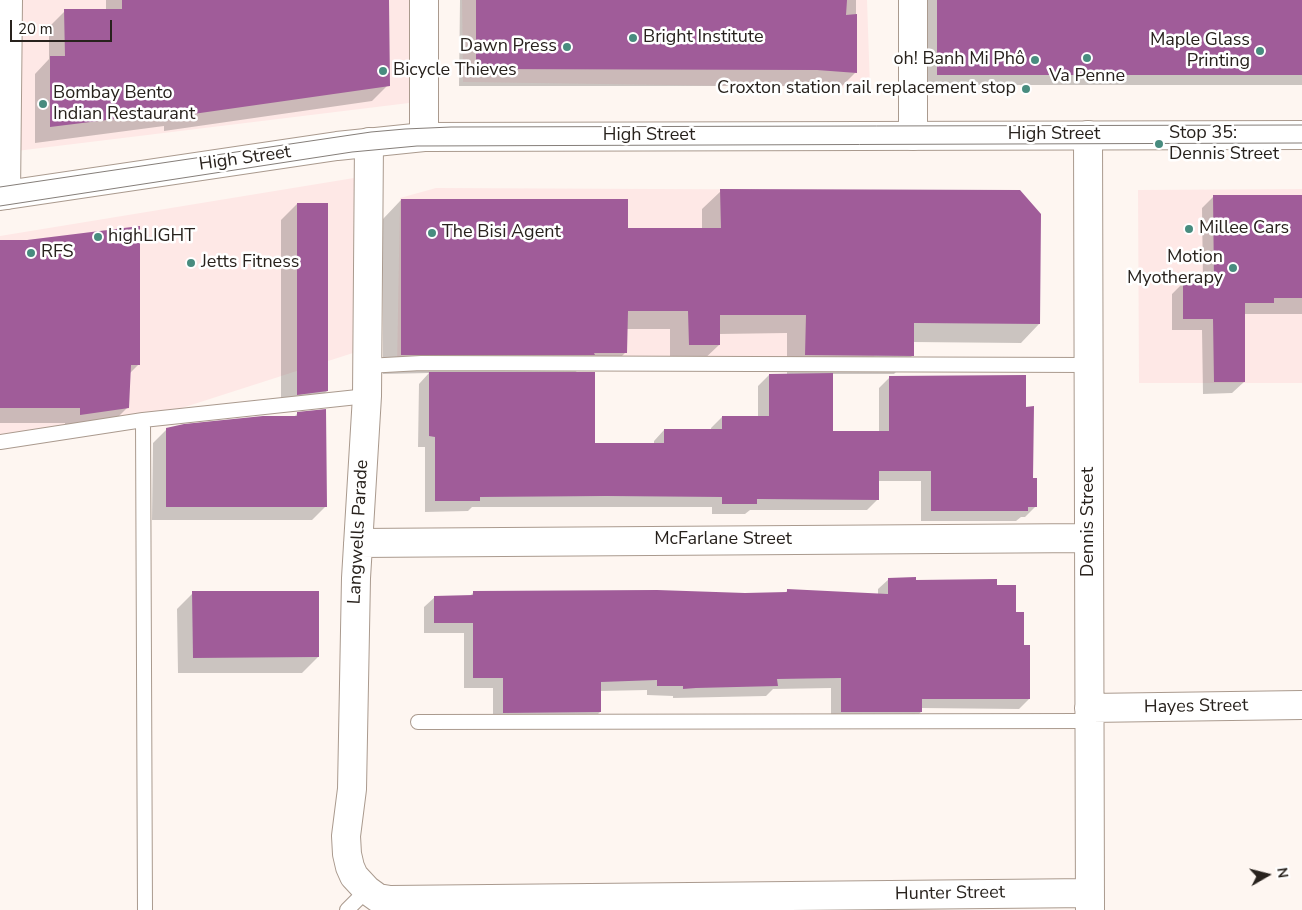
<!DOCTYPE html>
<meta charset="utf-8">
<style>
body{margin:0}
#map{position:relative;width:1302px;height:910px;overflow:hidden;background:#fef6f1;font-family:"Nunito Sans",sans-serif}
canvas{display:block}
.north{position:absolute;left:1242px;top:850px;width:50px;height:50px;-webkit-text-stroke:4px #fff;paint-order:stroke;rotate:82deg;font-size:14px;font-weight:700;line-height:20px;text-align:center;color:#28221d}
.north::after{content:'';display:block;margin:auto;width:18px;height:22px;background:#28221d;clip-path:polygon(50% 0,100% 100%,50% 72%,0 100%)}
.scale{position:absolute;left:10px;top:20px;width:102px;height:22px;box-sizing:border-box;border:2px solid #28221d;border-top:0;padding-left:6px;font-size:15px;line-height:18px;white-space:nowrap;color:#28221d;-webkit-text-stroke:4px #fff;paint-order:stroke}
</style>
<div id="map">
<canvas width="1302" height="910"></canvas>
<div class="north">N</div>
<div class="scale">20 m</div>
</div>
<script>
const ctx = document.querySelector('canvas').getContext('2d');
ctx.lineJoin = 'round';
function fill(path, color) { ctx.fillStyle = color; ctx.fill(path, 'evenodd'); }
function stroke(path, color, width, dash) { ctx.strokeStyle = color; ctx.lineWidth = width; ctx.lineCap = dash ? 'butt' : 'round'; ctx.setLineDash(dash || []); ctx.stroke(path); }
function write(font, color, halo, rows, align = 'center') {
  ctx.font = font + ' "Nunito Sans",sans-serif'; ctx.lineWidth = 5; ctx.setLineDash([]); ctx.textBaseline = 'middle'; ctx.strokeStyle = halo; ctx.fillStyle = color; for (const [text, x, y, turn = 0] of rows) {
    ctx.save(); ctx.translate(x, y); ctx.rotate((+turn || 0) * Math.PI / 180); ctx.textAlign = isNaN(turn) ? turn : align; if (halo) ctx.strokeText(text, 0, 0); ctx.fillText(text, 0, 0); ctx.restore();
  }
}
fill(new Path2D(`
 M0 0H410L409 103 0 153Z
 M462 0H867L870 88 463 82Z
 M354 178 353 353 160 415 0 444V236Z
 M436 188 875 190 874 366 397 363 400 198Z
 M1302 189V383H1139L1138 190Z`), '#fee8e6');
fill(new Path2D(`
 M106 0H387L388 85 372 101 164 131V126L35 143V74L49 59V27L65 11H106Z
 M460 0H856V72L839 89 799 86H459Z
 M927 0H1302V85H926Z
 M721 191 1039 324 1021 343 912 342 913 355 894 374H832V433L879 432V388L890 377 1025 408 1036 506 1025 517H1021L1016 521H921V481H878V499L867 510H750L745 514H712V507H472L468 511 425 512V447H418L419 384 429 373 383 374V219L401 200 627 230H702V209ZM626 329H670V363H700L719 345V334L787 333V375H769L758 386V417H722L711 428V430H664L654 441V444H594L574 373 577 371H607L626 352Z
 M1214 196H1302V314H1244V382L1232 393 1203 394 1202 330H1172V294L1183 283H1203L1202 208Z
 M297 204 327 391 311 407 281 410V220Z
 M0 241H27L139 364 129 374 128 407 112 423 65 431V423H0Z
 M297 414 325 507 312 520H152L153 443 167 429 294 417Z
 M889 579 996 586 1015 613 1023 647 1029 699 1019 709 921 708V712L910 722H831V688L773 689 766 696 673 698V696L647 695V690L600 691V712L590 722 493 723V688H464V633H424V607L435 597H469L474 592 745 594 785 593 787 591 878 595V589Z
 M193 593 318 657 302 673H178L177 609Z`), '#0003');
fill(new Path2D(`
 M122 0H389L390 86 179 116V111L50 127V56H65L64 9H122Z
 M476 0H847L846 15 857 14V73L817 70 476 69Z
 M937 0H1302V75H937Z
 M720 189 1020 190 1041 214 1040 324 914 323V356L805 355 806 315H720V345H689L688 311H628L627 353H594L595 355H401V199H628V228H721Z
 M1213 195H1302V298H1274V303H1245V382H1214L1213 319H1183V281H1214Z
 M297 203H328V391L297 395Z
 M140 226V365H131L129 408 80 415V408H0V240H27Z
 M429 372H595V443H664V429H722V416H769V374L833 373V431H889V376L1026 375V407L1034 406 1033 478H1037V507H1028V511H931V471H879V500L757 499V504H722V497L606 496 480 497V501H435V437L429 436Z
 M326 409 327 507H166V428L184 424 263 416H297V412Z
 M916 577V580L997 579V585H1016V612H1024V645H1030V699H922V712H841V678L777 679 778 686 696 688 683 689V686H657V680L601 682V712L503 713V678H473V623H434V596L473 595V591L657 590 745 593 787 592V589L888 594V578Z
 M192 591H319V657L193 658Z`), '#a05c99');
const service = new Path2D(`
 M367 366 421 363 1088 365
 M143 420 145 910
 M0 442 143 420 367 396
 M418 722 1089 721
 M347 910 367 890`);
const minor = new Path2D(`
 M424 0V137
 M1088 135 1090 910
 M913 136V0
 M369 142 367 396 356 578 352 789 346 836 347 854 350 867 354 876 367 890 378 898 390 900 1090 893
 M6 195 8 0
 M358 543 1089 538
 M1089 708 1302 705`);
const secondary = new Path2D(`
 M0 196 337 146 424 137 1302 135`);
stroke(service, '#aa9a8e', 16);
stroke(minor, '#aa9a8e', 30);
stroke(secondary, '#aa9a8e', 30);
stroke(service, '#fff', 14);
stroke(minor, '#fff', 28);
stroke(secondary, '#fff', 28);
stroke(new Path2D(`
 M0 187 371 132 405 129 451 127 1302 125
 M0 206 352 152 417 146 1302 143`), '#857e79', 1);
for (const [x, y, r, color] of [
 [633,38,5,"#488c7f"],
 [567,47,5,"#488c7f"],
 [1260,51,5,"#488c7f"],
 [1087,58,5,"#488c7f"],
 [1035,60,5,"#488c7f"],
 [383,71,5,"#488c7f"],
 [1026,89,5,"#488c7f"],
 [43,104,5,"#488c7f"],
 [1159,144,5,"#488c7f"],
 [1189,229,5,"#488c7f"],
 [432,233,5,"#488c7f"],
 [98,237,5,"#488c7f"],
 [31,253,5,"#488c7f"],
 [191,263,5,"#488c7f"],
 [1233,268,5,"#488c7f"]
]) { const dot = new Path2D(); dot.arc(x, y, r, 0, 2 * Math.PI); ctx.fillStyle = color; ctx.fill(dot); stroke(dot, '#fff', 2); }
write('18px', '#28221d', '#fff', [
 ["Bright Institute",643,38],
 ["Maple Glass",1250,41,"right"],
 ["Printing",1250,62,"right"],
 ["Dawn Press",557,47,"right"],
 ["oh! Banh Mi Phô",1025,60,"right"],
 ["Bicycle Thieves",393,71],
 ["Va Penne",1087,77,"center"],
 ["Croxton station rail replacement stop",1016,89,"right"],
 ["Bombay Bento",53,94],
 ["Indian Restaurant",53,115],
 ["Stop 35:",1169,134],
 ["Dennis Street",1169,155],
 ["Millee Cars",1199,229],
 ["The Bisi Agent",442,233],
 ["highLIGHT",108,237],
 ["RFS",41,253],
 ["Motion",1223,258,"right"],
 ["Myotherapy",1223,279,"right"],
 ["Jetts Fitness",201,263]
], 'left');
write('18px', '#28221d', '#fff', [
 ["High Street",1054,135],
 ["High Street",649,136],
 ["High Street",245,159,-8],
 ["Dennis Street",1089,522,-90],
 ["Langwells Parade",359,532,-87],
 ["McFarlane Street",723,540],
 ["Hayes Street",1196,707,-1],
 ["Hunter Street",950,894,-1]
]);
</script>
